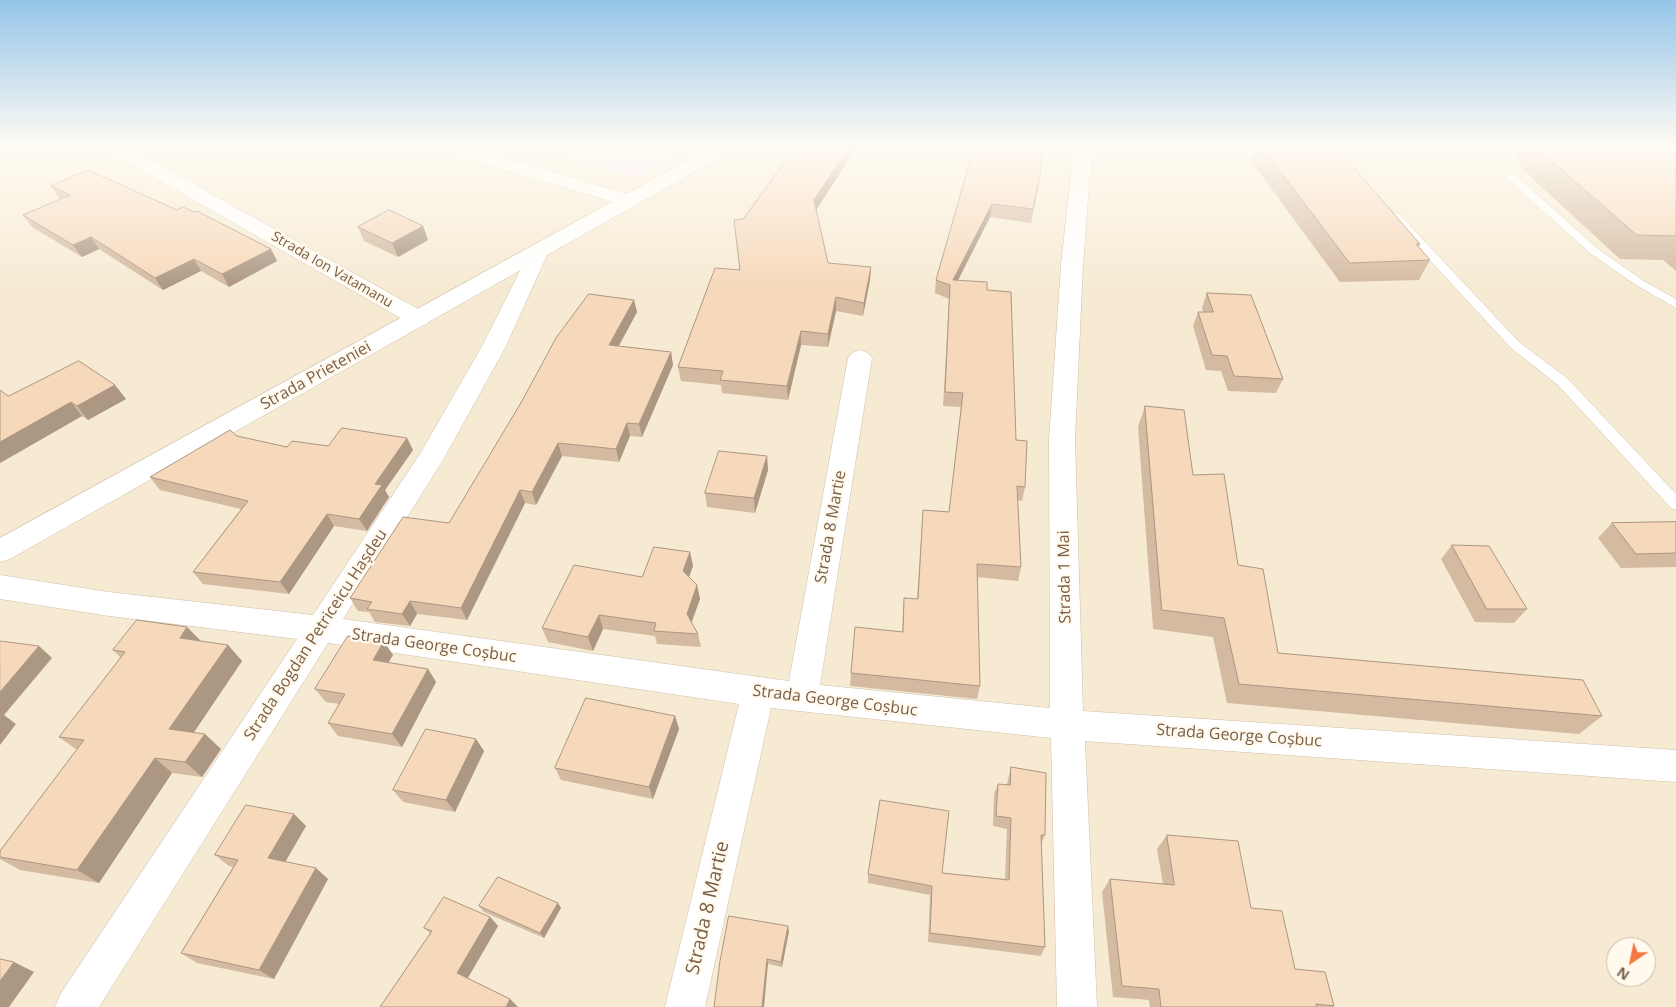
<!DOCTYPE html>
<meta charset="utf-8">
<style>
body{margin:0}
#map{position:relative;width:1676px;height:1007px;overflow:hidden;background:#fef7e5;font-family:"Open Sans",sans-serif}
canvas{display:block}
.north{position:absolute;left:1606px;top:937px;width:50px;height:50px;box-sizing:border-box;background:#fffaed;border:1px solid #cabcab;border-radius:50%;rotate:214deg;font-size:14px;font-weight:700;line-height:20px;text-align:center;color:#7a5e48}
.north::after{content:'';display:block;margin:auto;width:18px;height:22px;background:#f27941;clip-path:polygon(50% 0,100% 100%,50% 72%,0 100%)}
</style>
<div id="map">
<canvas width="1676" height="1007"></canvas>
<div class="north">N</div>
</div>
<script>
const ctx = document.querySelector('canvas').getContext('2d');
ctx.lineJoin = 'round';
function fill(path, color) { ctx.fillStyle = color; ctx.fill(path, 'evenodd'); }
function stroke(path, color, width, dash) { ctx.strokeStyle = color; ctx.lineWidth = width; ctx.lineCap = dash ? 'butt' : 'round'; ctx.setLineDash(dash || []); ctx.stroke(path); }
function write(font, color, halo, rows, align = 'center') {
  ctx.font = font + ' "Open Sans",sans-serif'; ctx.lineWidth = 4.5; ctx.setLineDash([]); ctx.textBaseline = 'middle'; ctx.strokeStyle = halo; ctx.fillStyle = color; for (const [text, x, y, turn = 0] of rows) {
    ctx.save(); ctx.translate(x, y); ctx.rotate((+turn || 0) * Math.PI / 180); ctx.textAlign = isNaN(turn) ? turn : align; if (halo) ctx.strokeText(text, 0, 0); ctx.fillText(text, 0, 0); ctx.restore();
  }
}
fill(new Path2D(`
 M0 147H1676V1007H0ZM1616 947H1646V977H1616Z`), '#f6ead3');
fill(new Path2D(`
 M528 147H690L637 178Z`), '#f4e2fb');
const service = new Path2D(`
 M1511 174 1515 175 1598 249 1644 281 1676 299V308L1636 285 1590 253 1507 179V175Z
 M1395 213 1399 214 1519 342 1568 379 1676 494V510L1671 508 1558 385 1511 348 1391 218 1390 216 1391 214Z`);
const minor = new Path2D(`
 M105 147H127L427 314 430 319 427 324 419 326 411 324 108 151Z
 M438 147H467L638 197 641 201 638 205 631 207 624 205 441 151Z
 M1074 147H1092L1083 265 1075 440 1083 711 1676 750V782L1085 741 1097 1007H1057L1051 738 771 708 705 1007H665L739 704 328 643 99 1007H55L61 993 297 639 109 616 0 599V575L109 592 313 615 420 454 481 348 531 249 538 247 545 249 548 253 505 348 443 460 343 619 789 681 848 358 852 353 860 350 868 353 872 358 820 685 1050 708 1049 440 1061 265Z`);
const tertiary = new Path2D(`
 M712 147H734L731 151 10 559 0 562V538Z`);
stroke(service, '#d1bfaa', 1);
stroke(minor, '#d1bfaa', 1);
stroke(tertiary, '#d1bfaa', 1);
fill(service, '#fff');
fill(minor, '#fff');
fill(tertiary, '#fff');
fill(new Path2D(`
 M796 147H857L816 210 828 263 871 267 870 280 863 316 836 311 828 347 801 345 788 400 722 393 721 385 681 381 678 367 739 270 743 219Z
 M1256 147H1336L1420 244 1419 247 1430 260 1419 280 1340 282 1251 161Z
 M1511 147H1668L1676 153V271L1663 260 1620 259 1523 170Z
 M983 155 1038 189 1031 223 990 217 958 280 987 290 1025 487 1022 501 1018 500 1021 567 1018 581 977 577 980 686 977 699 850 686 851 673 902 632 904 598 917 599 923 510 949 512 961 407 943 406 949 299 935 293 936 280Z
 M51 186 177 210 271 249 277 261 229 287 201 271 163 290 99 249 82 257 32 227 23 215 62 199 59 198Z
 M423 226 428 240 398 257 364 241 358 227Z
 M1207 293 1283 379 1276 393 1228 391 1221 371 1206 370 1193 326 1198 312H1203L1202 308Z
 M634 300 637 312 619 346 671 352 673 365 642 437 630 436 619 462 562 456 536 505 525 503 467 620 417 614 410 626 375 622 369 612 358 611 350 598 449 523Z
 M0 390 8 396 126 399 88 420 82 416 0 463Z
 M1145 406 1193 475 1238 565 1278 653 1602 716 1579 734 1227 703 1213 637 1153 629 1138 427Z
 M237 436 287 447 328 446 407 438 413 450 385 490 389 497 367 531 334 526 289 594 203 584 193 572 241 509 160 490 150 477Z
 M767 456 768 470 755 513 707 507 705 493Z
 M1676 522V567L1621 568 1598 538 1612 523Z
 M1452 545 1527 609 1514 623 1475 622 1441 559Z
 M690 552 693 566 689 577 697 585 700 599 691 622 698 634 701 647 657 644 655 636 603 629 593 651 548 642 542 628Z
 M200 641 228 645 242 661 194 732 221 749 202 777 172 773 99 883 20 870 0 859V851L77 750 59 737 121 658 113 650Z
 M393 655 388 663 428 669 436 682 402 747 338 736 328 723 339 704 326 702 315 689Z
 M675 716 679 729 653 799 561 780 555 768Z
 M476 739 484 751 455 812 403 802 393 790Z
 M1011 767 1045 835 1041 844 1045 947 1041 956 928 942 930 895 868 883V874L942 873 1005 879 1007 829 993 826 994 794 998 784 1007 785 1008 779Z
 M294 814 306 826 285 862 328 879 274 979 197 963 181 953 233 867 229 866 215 855Z
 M1167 835 1251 908 1295 969 1334 1006 1333 1007H1150L1149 1000 1113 997 1102 892 1110 879 1163 884 1157 849Z
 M558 903 561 908 544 938 484 912 479 906Z
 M490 917 498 926 468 978 510 999 518 1007H380L430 933 424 928Z
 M789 931 782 967 768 964 714 1007Z`), '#d4baa1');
fill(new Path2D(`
 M849 147H857L814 213V200Z
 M992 204 990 217 951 294 953 280Z
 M423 226 428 240 398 257 392 243Z
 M91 237 99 249 82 257 73 245Z
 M271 249 277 261 229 287 222 274Z
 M194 259 201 271 163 290 155 278Z
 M871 267 870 280 863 316 864 303Z
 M836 297V311L828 347V334Z
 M634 300 637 312 612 358 609 345Z
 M801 331V345L788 400 787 386Z
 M671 352 673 365 642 437 639 424Z
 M115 385 126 399 88 420 77 406Z
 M71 402 82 416 0 463V442Z
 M627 423 630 436 619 462 616 449Z
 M407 438 413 450 385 490 389 497 367 531 359 519 375 484Z
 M558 443 562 456 536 505 532 492Z
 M767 456 768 470 755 513 754 498Z
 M520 490 525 503 467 620 461 608Z
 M327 514 334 526 289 594 280 582Z
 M690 552 693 566 686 585 683 571Z
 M697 585 700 599 690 627 687 614Z
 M410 601 417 614 410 626 402 614Z
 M599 615 603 629 593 651 588 637Z
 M187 627 203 643 180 638Z
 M384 641 393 655 382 673 373 660Z
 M228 645 242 661 186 744 169 729Z
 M39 646 52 658 4 715 16 724 0 745V692Z
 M428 669 436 682 402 747 392 734Z
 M675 716 679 729 653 799 649 787Z
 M205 734 221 749 202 777 185 762Z
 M476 739 484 751 455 812 446 800Z
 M155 758 172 773 99 883 77 870Z
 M294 814 306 826 281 869 268 858Z
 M316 868 328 879 274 979 259 970Z
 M558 903 561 908 544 938 540 933Z
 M490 917 498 926 466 981 457 973Z
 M788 926 789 931 782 967 781 962Z
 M767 959 768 964 764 1007H762Z
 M14 962 34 972 9 1007H0V981Z
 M510 999 518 1007H506Z`), '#ac9783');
const building = new Path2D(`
 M796 147H849L814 200 828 263 871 267 864 303 836 297 828 334 801 331 787 386 720 380 723 371 678 367 715 268 740 270 734 220 743 219Z
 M984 147H1042L1040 176 1033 209 992 204 953 280 987 282V290L1011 292 1016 440 1027 441 1025 487 1017 486 1021 567 977 564 980 686 851 673 855 627 903 632 904 598 918 599 923 510 949 512 963 393 945 392 950 285 936 280 972 154 983 155Z
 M1262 147H1336L1420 244H1416L1430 260 1350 263Z
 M1536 147H1668L1676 153V236L1637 235Z
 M88 170 177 210 183 207 194 212 197 211 271 249 222 274 194 259 155 278 91 237 73 245 23 215 70 195 51 186Z
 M389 210 423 226 392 243 358 227Z
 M1207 293 1251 295 1283 379 1234 376 1227 356 1212 355 1198 312H1213Z
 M589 294 634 300 609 345 671 352 639 424 627 423 616 449 558 443 532 492 520 490 461 608 410 601 402 614 367 609 372 602 350 598 403 517 449 523 522 401 556 338Z
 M79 361 115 385 77 406 71 402 0 442V390L8 396Z
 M1145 406 1184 410 1193 475 1224 474 1238 565 1263 569 1278 653 1583 680 1602 716 1239 684 1224 618 1162 610Z
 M342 428 407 438 375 484 382 485 359 519 327 514 280 582 193 572 248 501 150 477 230 430 237 436 287 447 292 441 328 446Z
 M719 451 767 456 754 498 705 493Z
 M1676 522V553L1636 554 1612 523Z
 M1452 545 1489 546 1527 609H1487Z
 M654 547 690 552 683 571 697 585 687 614 698 634 654 631 656 623 599 615 588 637 542 628 574 565 642 577Z
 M137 620 187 627 180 638 228 645 169 729 205 734 185 762 155 758 77 870 0 857V851L84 740 59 737 125 652 113 650Z
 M348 636 384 641 373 660 428 669 392 734 328 723 345 694 315 689Z
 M0 641 39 646 0 692Z
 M586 698 675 716 649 787 555 768Z
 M426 729 476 739 446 800 393 790Z
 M1011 767 1046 773 1045 835H1041L1045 947 930 933 932 886 868 874 880 800 949 811 942 873 1009 880 1011 818 996 816 998 784 1010 785Z
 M246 805 294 814 268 858 316 868 259 970 181 953 238 860 215 855Z
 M1167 835 1238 841 1251 908 1282 911 1295 969 1325 972 1334 1006 1316 1004 1317 1007H1161L1159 989 1122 986 1110 879 1174 885Z
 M498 877 558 903 540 933 479 906Z
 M444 897 490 917 457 973 510 999 506 1007H380L432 931 424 928Z
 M729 916 788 926 781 962 767 959 762 1007H714L720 961Z
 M0 959 14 962 0 981Z`);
fill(building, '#f6d8bb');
stroke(building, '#ac9783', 1);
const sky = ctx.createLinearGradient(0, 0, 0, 288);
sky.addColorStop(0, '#95c5e9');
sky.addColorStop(0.51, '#fffbf3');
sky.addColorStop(1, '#fffbf300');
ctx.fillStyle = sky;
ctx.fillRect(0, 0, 1676, 288);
write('14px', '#7a5e48', '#fffaed', [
 ["Strada Ion Vatamanu",332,270,30]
]);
write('16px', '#7a5e48', '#fffaed', [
 ["Strada Prieteniei",316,376,-29],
 ["Strada 8 Martie",831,527,-80],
 ["Strada 1 Mai",1065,577,-91],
 ["Strada Bogdan Petriceicu Hașdeu",316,635,-57],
 ["Strada George Coșbuc",434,646,8],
 ["Strada George Coșbuc",835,701,7],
 ["Strada George Coșbuc",1239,736,4]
]);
write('19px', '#7a5e48', '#fffaed', [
 ["Strada 8 Martie",708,908,-77]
]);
</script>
